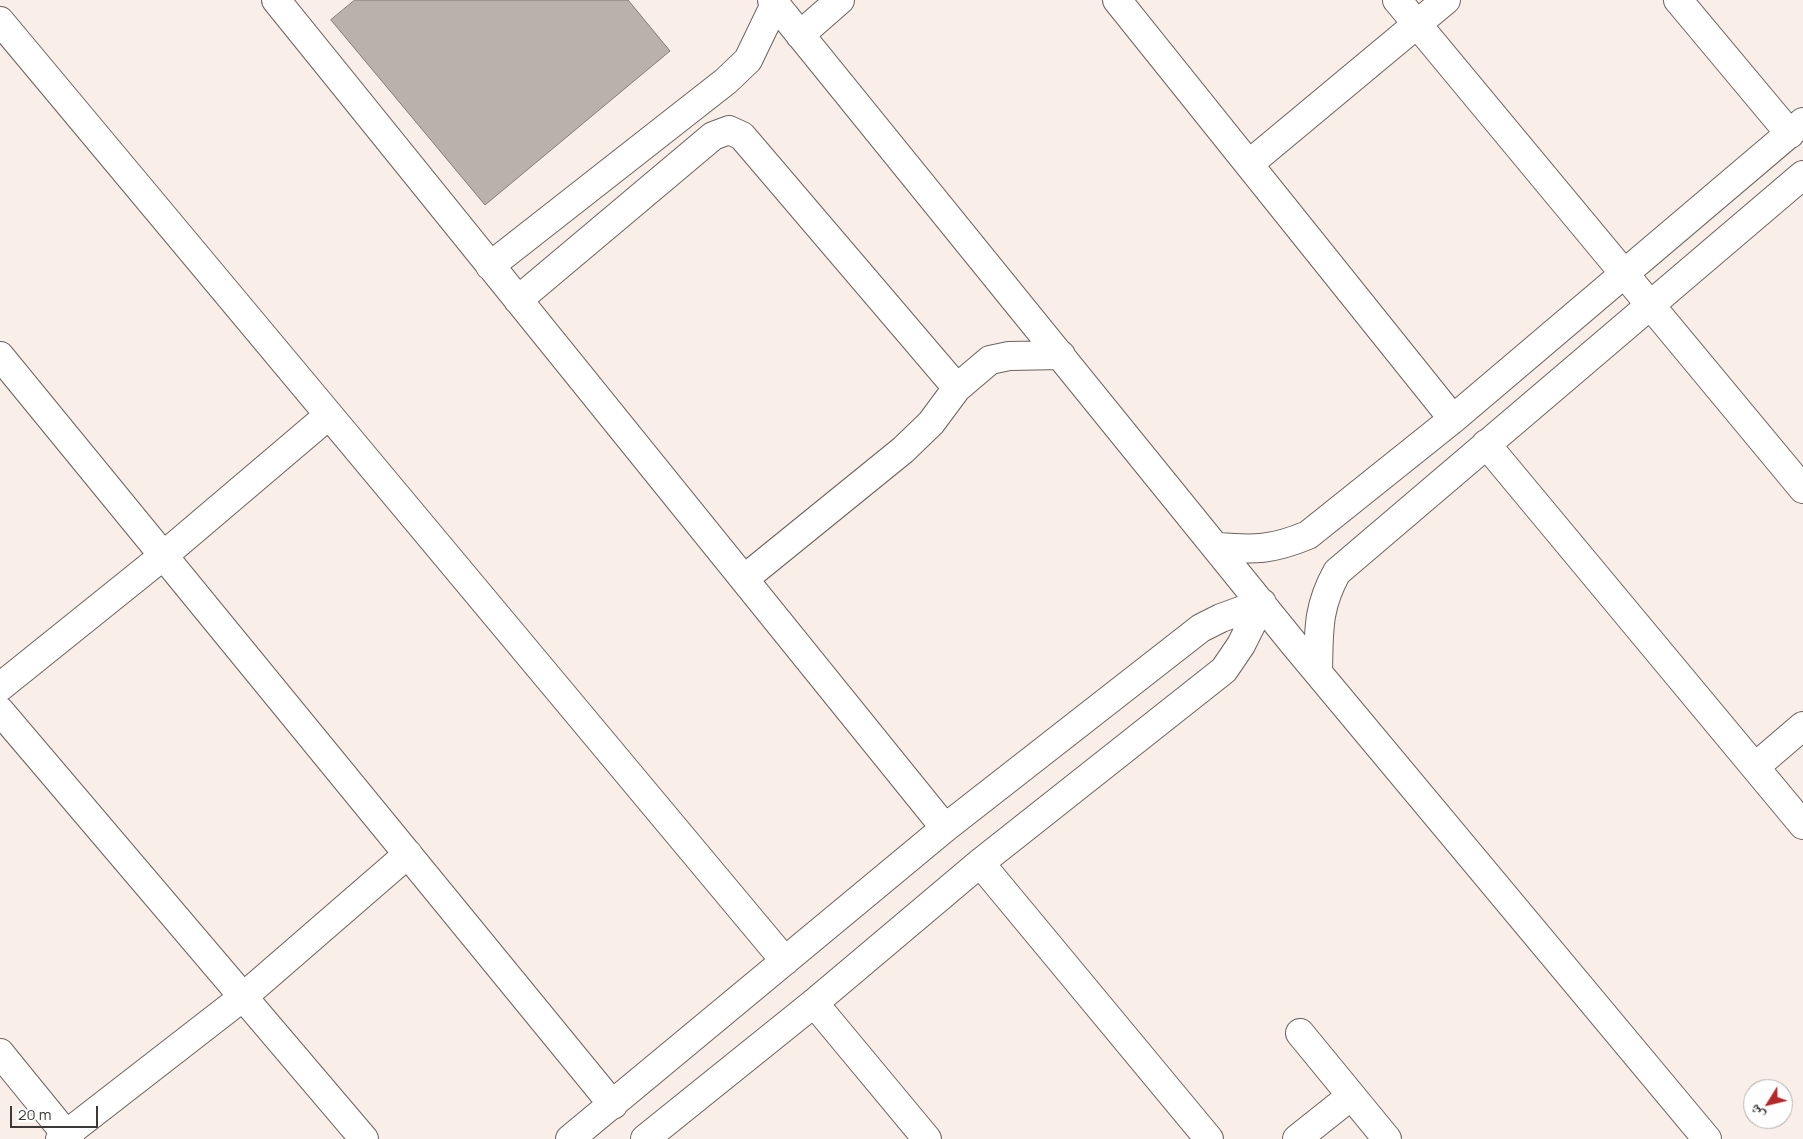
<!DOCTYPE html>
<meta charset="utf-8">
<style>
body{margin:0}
#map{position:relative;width:1803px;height:1139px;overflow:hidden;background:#f9eee8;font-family:Manrope,"Noto Naskh Arabic",sans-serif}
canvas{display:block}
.north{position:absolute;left:1743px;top:1079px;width:50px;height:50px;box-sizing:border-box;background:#fefefe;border:1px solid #b1afae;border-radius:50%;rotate:234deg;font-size:14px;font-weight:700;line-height:20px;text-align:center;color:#3d3937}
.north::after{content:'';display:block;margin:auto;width:18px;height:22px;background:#b72727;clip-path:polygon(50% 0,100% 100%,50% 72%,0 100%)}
.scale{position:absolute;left:10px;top:1106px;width:88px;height:22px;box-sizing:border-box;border:2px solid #3d3937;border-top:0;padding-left:6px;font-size:15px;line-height:18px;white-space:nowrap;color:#3d3937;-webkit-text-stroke:4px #fefefe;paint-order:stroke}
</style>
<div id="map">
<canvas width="1803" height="1139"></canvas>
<div class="north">ش</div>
<div class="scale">20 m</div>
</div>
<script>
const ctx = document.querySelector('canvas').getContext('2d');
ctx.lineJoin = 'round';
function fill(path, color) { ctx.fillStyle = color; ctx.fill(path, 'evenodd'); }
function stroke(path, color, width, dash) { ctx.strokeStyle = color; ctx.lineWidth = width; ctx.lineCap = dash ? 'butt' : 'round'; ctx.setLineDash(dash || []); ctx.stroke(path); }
const building = new Path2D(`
 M355 0H628L670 51 485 205 331 20Z`);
fill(building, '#bab2aa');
stroke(building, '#827a73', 1);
const minor = new Path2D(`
 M276 0 945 828
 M772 0 1294 644 1707 1139
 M1117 0 1453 419
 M1397 0 1803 489
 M1678 0 1790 134
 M0 21 785 961
 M800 35 840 0
 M1249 164 1446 0
 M490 266 726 81 748 60 775 4
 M518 300 713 136 729 130 742 136 957 388
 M0 356 613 1105
 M1486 444 1803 825
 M1217 547C1255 550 1272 550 1308 535L1453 419 1803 122
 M744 579 903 450 931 423 957 388 990 360 1009 356 1061 355
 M1318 672C1319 631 1317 608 1337 572L1803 175
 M0 687 163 556 329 415
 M0 711 364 1139
 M1755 767 1803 726
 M980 863 1209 1139
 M814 1003 927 1139
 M1300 1033 1387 1139
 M0 1053 70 1139
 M60 1139 243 997 408 854
 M570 1139 945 828 1201 628 1221 618 1262 603
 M645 1139 814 1003 980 863 1224 670 1241 645 1262 603
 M1297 1139 1351 1096`);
stroke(minor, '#6c635e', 30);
stroke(minor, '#fff', 28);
</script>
